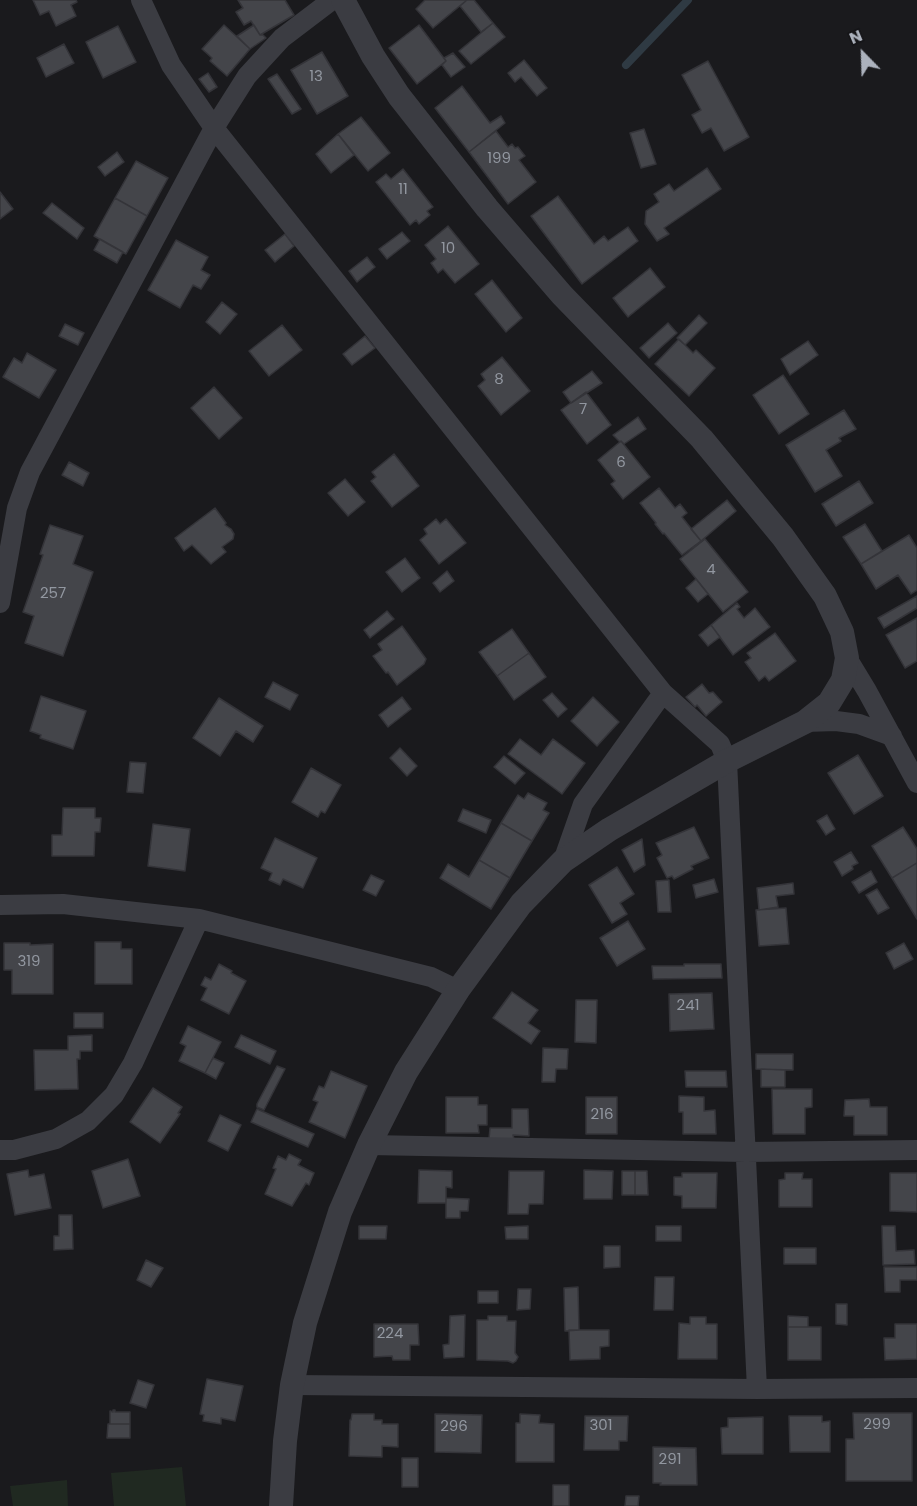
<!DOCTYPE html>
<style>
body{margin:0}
#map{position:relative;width:917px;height:1506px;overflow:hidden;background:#1a1a1d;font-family:Poppins,sans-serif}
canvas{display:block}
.north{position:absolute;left:833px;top:24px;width:60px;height:60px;-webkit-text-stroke:4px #151518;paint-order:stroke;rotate:337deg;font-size:16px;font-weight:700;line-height:24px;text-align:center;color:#acb2bd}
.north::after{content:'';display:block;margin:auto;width:21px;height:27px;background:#acb2bd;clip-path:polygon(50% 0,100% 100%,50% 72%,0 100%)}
</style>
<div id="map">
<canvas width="917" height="1506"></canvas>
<div class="north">N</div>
</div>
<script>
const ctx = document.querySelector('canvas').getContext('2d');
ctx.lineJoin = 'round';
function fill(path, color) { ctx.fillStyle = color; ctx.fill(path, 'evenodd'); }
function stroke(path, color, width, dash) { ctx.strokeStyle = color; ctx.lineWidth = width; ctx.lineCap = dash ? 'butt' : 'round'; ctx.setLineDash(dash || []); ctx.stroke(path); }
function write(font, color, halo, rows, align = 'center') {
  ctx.font = font + ' Poppins,sans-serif'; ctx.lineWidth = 5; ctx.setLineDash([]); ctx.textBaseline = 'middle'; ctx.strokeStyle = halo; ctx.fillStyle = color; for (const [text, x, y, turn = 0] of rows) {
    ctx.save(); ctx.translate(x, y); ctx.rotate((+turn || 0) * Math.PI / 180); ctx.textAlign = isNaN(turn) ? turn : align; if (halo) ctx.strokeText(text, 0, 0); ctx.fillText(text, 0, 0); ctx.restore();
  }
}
fill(new Path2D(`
 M182 1467 186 1506H114L111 1473Z
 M67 1480 68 1506H13L10 1486Z`), '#202921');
stroke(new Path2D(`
 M626 65 688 0`), '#2f3a43', 8);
const building = new Path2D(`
 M33 0H76L77 2 71 5 76 16 56 26 49 11 40 15Z
 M238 0H285L294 15 260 35 251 21 244 25 236 12 243 8Z
 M425 0H467L433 28 416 9Z
 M467 0H474L493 23 481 32 460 6Z
 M493 23 505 37 471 64 459 51Z
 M224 25 250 49 227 76 210 61 212 58 202 49Z
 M254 25 260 35H263L266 38 250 49 237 36Z
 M419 25 446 61 417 84 389 48Z
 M118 26 136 62 103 78 86 42Z
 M64 44 74 63 46 77 37 58Z
 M322 52 348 96 317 114 291 70Z
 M453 53 465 67 451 77 442 65 446 61 444 58Z
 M524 60 547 88 537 96 521 77 515 82 508 73Z
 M708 61 749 137 724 151 711 128 702 133 692 115 701 110 682 75Z
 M208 73 217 87 209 92 199 79Z
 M277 74 301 109 292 114 268 79Z
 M462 86 490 123 501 116 505 123 469 152 435 108Z
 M361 117 390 153 368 171 338 134Z
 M644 129 656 164 641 168 630 133Z
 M496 131 508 147 512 144 515 148 518 147 525 156 519 160 536 182 508 204 469 152Z
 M338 134 354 155 331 173 316 154Z
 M117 152 124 162 105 176 98 167Z
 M136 161 168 178 147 216 115 198Z
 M707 168 721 189 664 228 669 234 657 241 645 224 646 211 659 202 654 194 669 184 674 191Z
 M403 169 433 207 427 211 430 215 419 224 416 220 410 225 376 182 386 174 391 179Z
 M0 192 13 209 0 219Z
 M558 196 594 244 604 236 608 241 628 227 638 241 582 284 531 216Z
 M115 198 147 216 126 254 94 236Z
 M52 203 84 228 77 239 43 213Z
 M448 226 479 264 455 283 443 269 438 273 431 263 436 259 425 245Z
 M402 232 410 241 387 259 379 249Z
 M285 234 294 246 275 262 265 250Z
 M100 239 123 252 117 263 94 250Z
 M176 240 208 257 201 270 210 275 201 289 193 285 180 308 148 290Z
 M367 257 375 267 357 282 349 271Z
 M650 268 665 287 628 317 613 298Z
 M492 280 522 318 506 332 475 294Z
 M222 302 237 314 220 334 206 322Z
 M699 315 707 323 685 345 677 338Z
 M668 323 677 333 649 358 640 348Z
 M65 324 84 333 78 345 59 336Z
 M282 325 302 350 269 376 249 351Z
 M365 336 375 348 352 365 343 354Z
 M679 339 693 353 696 350 715 368 689 396 655 364Z
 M808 341 818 355 790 375 781 359Z
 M27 353 56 370 39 398 3 377 14 358 22 363Z
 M502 357 530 391 501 415 478 386 485 380 481 374Z
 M592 371 602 383 571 403 563 392Z
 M783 375 809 414 779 434 753 395Z
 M214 387 242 418 219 439 191 408Z
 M586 392 611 425 587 444 561 410Z
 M844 410 856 429 839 438 841 441 826 450 842 476 815 492 786 445Z
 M638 417 646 429 624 444 621 441 620 442 613 435Z
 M621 441 650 477 623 499 611 484 615 481 598 460Z
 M394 454 419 486 392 507 371 481 376 477 372 472Z
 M69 462 89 473 83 486 62 475Z
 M345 479 365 502 348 516 328 493Z
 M859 481 873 503 836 526 822 504Z
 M659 488 675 508 680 504 687 513 682 517 701 541 682 555 664 533 663 534 655 524 656 523 640 503Z
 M727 500 736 511 701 541 691 529Z
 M215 508 226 523 225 525 231 529 234 534 233 539 222 547 226 552 211 564 192 545 184 551 175 538Z
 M436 519 440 524 446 519 466 543 439 564 420 540 427 534 424 529Z
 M865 524 882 551 861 564 843 537Z
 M50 525 83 536 73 564 93 572 63 656 25 643 34 616 23 612 43 555 40 554Z
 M909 535 917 548V590L911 594 898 575 876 589 861 564Z
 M705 539 748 592 723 612 680 559Z
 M405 558 420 578 402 592 386 572Z
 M447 571 454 581 440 592 433 583Z
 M696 579 708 594 698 602 686 588Z
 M917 596V608L884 628 878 618Z
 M737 603 740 607 737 609 744 618 755 608 770 627 733 655 711 625Z
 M387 611 394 619 370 638 364 630Z
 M917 618V661L905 668 886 635Z
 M711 625 720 637 708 646 699 635Z
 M402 626 426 659 424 664 397 685 388 672 386 673 373 656 382 650 378 644Z
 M512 629 529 653 497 676 479 652Z
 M775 633 796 661 769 681 765 676 759 681 745 662 751 658 747 653Z
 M529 653 546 677 514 700 497 676Z
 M273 682 298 695 290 710 265 697Z
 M702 684 709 693 713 692 722 702 706 716 697 705 695 707 686 697Z
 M552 693 567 709 558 717 543 700Z
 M41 696 86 711 73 749 40 738 41 735 30 731Z
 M402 697 411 709 388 727 379 715Z
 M593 697 619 722 597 746 571 721Z
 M219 698 263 726 253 742 236 731 220 756 193 738Z
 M520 739 541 755 553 739 585 763 562 794 508 754Z
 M400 748 417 766 407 776 390 758Z
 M858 755 883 796 854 814 828 773Z
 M504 756 525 773 515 784 494 767Z
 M130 762 146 763 143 793 127 792Z
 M311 768 341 785 325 813 321 811 318 817 292 802Z
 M528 793 547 803 543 810 549 813 532 841 501 823 518 795 524 799Z
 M63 808H95V818H101L100 832H95L94 856H52V835H62Z
 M463 809 491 820 486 833 458 821Z
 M827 815 835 829 826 835 817 821Z
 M501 823 532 841 510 878 479 860Z
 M153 824 190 829 185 871 148 866Z
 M694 827 709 858 691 866 693 869 674 879 672 876 667 878 657 858 662 855 656 843Z
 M903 827 917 849V863L892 878 872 846Z
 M275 838 317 858 303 888 283 879 280 885 269 880 272 873 261 868Z
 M642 839 645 865 634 872 622 850Z
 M851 852 858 863 852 866 853 869 842 876 834 862Z
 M479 860 510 878 491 909 440 878 448 864 469 877Z
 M917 863V919L892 878Z
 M617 867 634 894 620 903 627 914 612 923 589 885Z
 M871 871 877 882 859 893 852 882Z
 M371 875 384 881 376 896 363 890Z
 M714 879 718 892 696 898 693 885Z
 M669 880 671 912H658L656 881Z
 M793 883 794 894 776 896 778 907 759 910 757 888Z
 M877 889 889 908 878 914 866 895Z
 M786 908 789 944 759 946 756 910Z
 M628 921 645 949 617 966 600 938Z
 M95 942H121V949H132V984H95Z
 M4 943H30V945L53 944V994H12V970H4Z
 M904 943 913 959 894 969 886 953Z
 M219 964 232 971 231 973 246 981 229 1014 201 1000 207 988 201 985 205 977 211 980Z
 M684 964H721L722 978 653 979 652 966H684Z
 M512 992 538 1010 528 1023 540 1031 531 1044 493 1018Z
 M712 993 714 1029 670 1031 669 994Z
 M576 1000H597L596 1043 575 1042Z
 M74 1013H103V1028H74Z
 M188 1026 221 1042 205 1073 179 1061 186 1046 180 1043Z
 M92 1035V1051H80V1059H77L78 1089 35 1090 34 1050H68V1036Z
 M241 1035 276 1051 270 1064 235 1047Z
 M543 1048 568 1049 567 1069H556L555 1082H542Z
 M756 1054H793V1070L756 1069Z
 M213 1058 224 1063 216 1079 205 1073Z
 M277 1066 285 1069 264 1110 257 1107V1104Z
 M761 1069 785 1070V1087H761Z
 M331 1071 367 1086 345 1138 309 1122 318 1102 313 1100 319 1086 324 1088Z
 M685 1071H726L727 1087H686Z
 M153 1088 182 1107 178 1113 180 1114 160 1143 130 1122Z
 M772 1089H812V1107L805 1108V1134H773Z
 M679 1096 704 1097V1111L715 1110 716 1134H683V1112H679Z
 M446 1097H478V1105H487V1125H478L479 1133H446Z
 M586 1097H617V1134H586Z
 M869 1099 870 1107H887V1135H854V1116H844L845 1100Z
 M257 1109 314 1134 308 1147 251 1122Z
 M512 1109H528L529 1136 513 1135 514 1139H489L490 1128H512Z
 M220 1115 241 1125 228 1151 208 1141Z
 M289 1154 301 1160 298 1165 314 1173 309 1185 306 1183 292 1206 265 1194 276 1169 273 1168 278 1156 286 1160Z
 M128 1159 140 1196 103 1208 92 1171Z
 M28 1170 29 1177 44 1174 51 1208 15 1215 7 1174Z
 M419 1170 452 1171V1188L446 1187V1203H418Z
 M584 1170 613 1171 612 1199H584Z
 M509 1171H544L543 1204H529L528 1214H508Z
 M622 1171H635V1195H622Z
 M635 1171H647L648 1195H635Z
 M682 1173H717L716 1208H682V1196L674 1195V1177H682Z
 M785 1173H803L802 1179H812V1207H779V1180L785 1179Z
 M890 1173H917V1212L890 1211Z
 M446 1198 469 1199 468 1211H460V1218H446Z
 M59 1215H72L73 1249 54 1250V1236H59Z
 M359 1226H387L386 1239H359Z
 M528 1226V1239H506L505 1227Z
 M656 1226H681V1241H656Z
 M882 1226H895L896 1251 914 1250 915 1264 883 1265Z
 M604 1246H620V1267L604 1268Z
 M784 1248H816V1264H784Z
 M146 1260 163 1268 151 1287 137 1280Z
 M884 1267H917V1280H900V1292H885Z
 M655 1277H674L673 1310H654Z
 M578 1287 579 1330 565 1331 564 1288Z
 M518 1289H531L530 1309 517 1310Z
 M478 1291H498V1303H478Z
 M836 1304H847V1325L836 1324Z
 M465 1315 464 1357 444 1358 443 1345 449 1344 450 1316Z
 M488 1316H507V1321H516L515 1353 518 1357 516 1361 513 1363 508 1361 477 1360V1320H488Z
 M788 1316 808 1317V1327H788Z
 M690 1317H706V1324H717V1359H678L679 1323 690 1324Z
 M374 1324H418L419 1345H410V1360H393L392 1356 374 1357Z
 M895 1324H917V1359L885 1360 884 1338H895Z
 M788 1327H821V1360H788Z
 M569 1330H609V1346L600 1347V1359L570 1360Z
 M207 1379 243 1386 235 1421 221 1418V1424L203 1421 204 1415 200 1414Z
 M138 1380 154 1385 146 1408 130 1403Z
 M113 1410H115V1412H130V1424H110V1411L113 1412Z
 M853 1413H912V1481H846V1439H854Z
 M352 1414H374V1420H382V1424H398V1447L382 1446V1457L349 1456 350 1420H351Z
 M435 1414 482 1415 481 1453 435 1452Z
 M520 1414 540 1415 539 1423 554 1424V1462H516V1423H520Z
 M585 1416H628L627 1441H619V1450H584Z
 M789 1416H822V1422L830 1421V1452H790Z
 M763 1417V1454H722L721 1428 728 1427V1418Z
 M108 1424H130V1438H107Z
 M653 1447 696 1448 697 1485H660L661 1483H653Z
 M402 1458H418V1487H402Z
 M553 1485H569V1506H553Z
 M626 1496H639L638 1506H625Z`);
fill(building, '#44454a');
stroke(building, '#343439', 1.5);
stroke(new Path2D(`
 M141 0 171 65 214 128 663 693 720 744 727 761 757 1389 917 1388
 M0 603 17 508 30 472 214 128 247 76 282 38 332 0
 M847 658 867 691 917 783
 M805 722 836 721 859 724 892 736
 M563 861 583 804 663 693
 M0 905 63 904 199 919 431 977 458 990
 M369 1145 746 1152 917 1150
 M0 1150H14L56 1139 88 1121 114 1095 133 1063 199 919
 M292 1385 757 1389`), '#3b3c42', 20);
stroke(new Path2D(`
 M281 1506 285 1441 292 1385 305 1323 340 1212 369 1145 406 1072 458 990 521 904 563 861 610 829 727 761 805 722 829 703 843 680 847 658 842 632 825 596 783 537 702 439 562 295 487 208 399 96 373 56 343 0`), '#3b3c42', 24);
write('15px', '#9297a0', null, [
 ["13",316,77],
 ["199",499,159],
 ["11",403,190],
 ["10",448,249],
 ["8",499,380],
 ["7",583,410],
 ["6",621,463],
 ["4",711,570],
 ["257",53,594],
 ["319",29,962],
 ["241",688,1006],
 ["216",602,1115],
 ["224",390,1334],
 ["299",877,1425],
 ["301",601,1426],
 ["296",454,1427],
 ["291",670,1460]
]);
</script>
